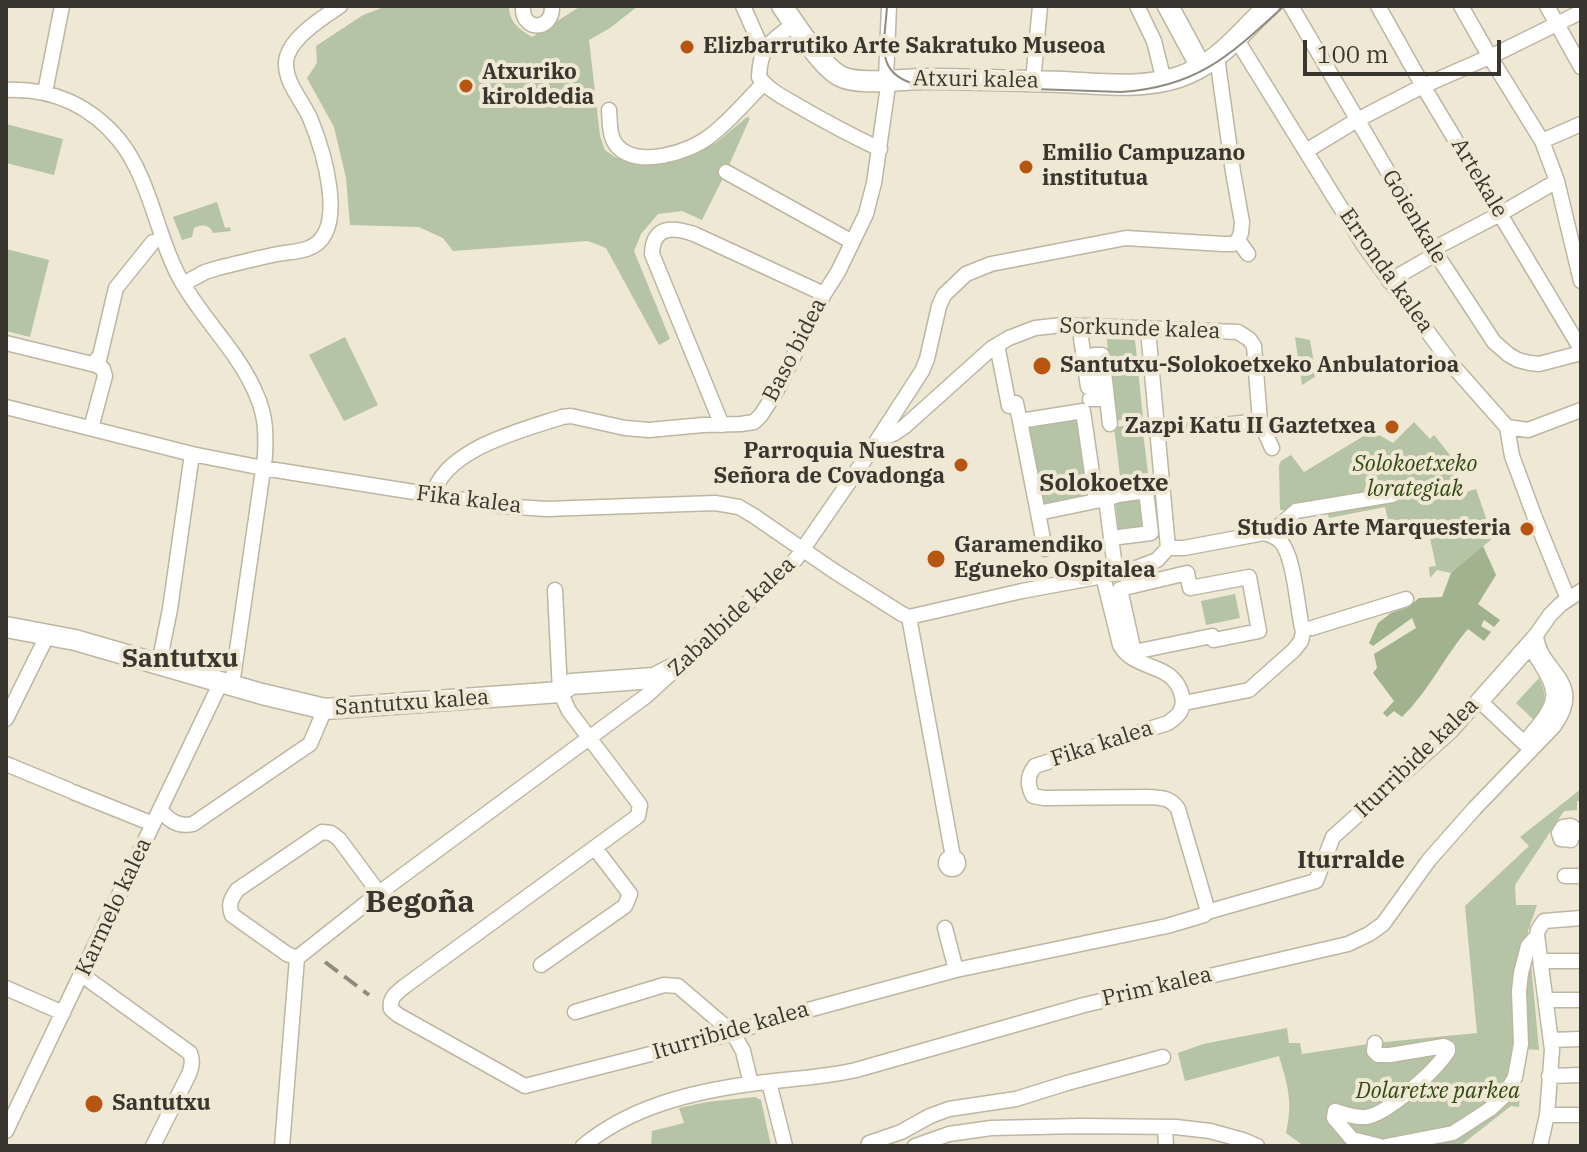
<!DOCTYPE html>
<meta charset="utf-8">
<style>
body{margin:0}
#map{position:relative;width:1587px;height:1152px;overflow:hidden;background:#eee8d4;font-family:"IBM Plex Serif",serif}
canvas{display:block}
.frame{position:absolute;inset:0;border:8px solid #38362e;pointer-events:none}
.scale{position:absolute;left:1303px;top:40px;width:198px;height:36px;box-sizing:border-box;border:4px solid #38362e;border-top:0;padding-left:10px;font-size:24px;line-height:28px;white-space:nowrap;color:#38362e;-webkit-text-stroke:6px #eee8d4;paint-order:stroke}
</style>
<div id="map">
<canvas width="1587" height="1152"></canvas>
<div class="frame"></div>
<div class="scale">100 m</div>
</div>
<script>
const ctx = document.querySelector('canvas').getContext('2d');
ctx.lineJoin = 'round';
function fill(path, color) { ctx.fillStyle = color; ctx.fill(path, 'evenodd'); }
function stroke(path, color, width, dash) { ctx.strokeStyle = color; ctx.lineWidth = width; ctx.lineCap = dash ? 'butt' : 'round'; ctx.setLineDash(dash || []); ctx.stroke(path); }
function write(font, color, halo, rows, align = 'center') {
  ctx.font = font + ' "IBM Plex Serif",serif'; ctx.lineWidth = 8; ctx.setLineDash([]); ctx.textBaseline = 'middle'; ctx.strokeStyle = halo; ctx.fillStyle = color; for (const [text, x, y, turn = 0] of rows) {
    ctx.save(); ctx.translate(x, y); ctx.rotate((+turn || 0) * Math.PI / 180); ctx.textAlign = isNaN(turn) ? turn : align; if (halo) ctx.strokeText(text, 0, 0); ctx.fillText(text, 0, 0); ctx.restore();
  }
}
fill(new Path2D(`
 M387 6H509C509 22 519 29 532 37L581 6H638L610 28 589 40 600 136 605 150 615 157 629 161 689 155 716 143 747 117 750 118 726 172 702 220 682 211 658 214 641 234 634 251 670 339 659 345 606 248 588 241 453 251 443 238 419 227 350 225 346 178 334 127 307 78 317 63 316 46 363 15Z
 M6 124 63 139 54 175 6 163Z
 M217 202 225 228 230 227 231 231 213 233C210 224 201 224 194 228L192 237 182 240 173 217Z
 M6 249 49 260 30 337 6 331Z
 M345 337 378 405 344 421 309 355Z
 M1295 337 1310 340 1316 376 1302 385Z
 M1107 339 1135 340 1143 418 1113 421Z
 M1078 418 1088 500 1042 506 1027 427Z
 M1414 422 1430 439 1434 435 1458 465 1459 467 1456 469 1466 492 1476 489 1493 538 1451 573 1437 570 1430 578 1429 567 1436 566 1427 524 1420 525 1419 519 1389 526 1385 507 1329 518 1327 511 1280 510 1279 466 1281 461 1291 455 1304 472 1372 431 1393 443Z
 M1142 424 1148 473 1120 476 1114 427Z
 M1144 497 1148 529 1119 533 1115 500Z
 M1235 594 1240 618 1206 625 1201 601Z
 M1539 678C1548 697 1546 703 1534 720L1516 703Z
 M1581 789V801H1577V810L1564 811 1515 885 1516 905H1537L1528 931 1539 1050 1525 1049 1519 1107 1511 1106 1460 1146H1304L1286 1133C1293 1102 1288 1086 1279 1056L1185 1081 1178 1053 1203 1044 1287 1028 1289 1043H1300L1302 1054 1375 1043 1477 1033 1465 906 1529 846 1520 837Z
 M755 1097 761 1100 771 1146H651L652 1131 684 1123 679 1108 707 1102Z`), '#b4c4a4');
fill(new Path2D(`
 M1483 546 1496 575 1478 604 1500 620 1494 627 1484 620 1481 626 1491 632 1484 641 1468 629C1444 657 1429 691 1402 717L1394 711 1387 717 1383 713 1394 701 1373 673 1377 668 1374 654 1416 628 1412 618 1373 646 1369 643 1378 623 1391 613 1408 607 1419 598 1442 597 1451 573Z`), '#a0b28e');
const street = new Path2D(`
 M523 6C521 32 553 32 552 6
 M743 6 763 51
 M1137 6 1154 41 1164 81
 M1291 6 1433 249 1494 342 1509 355 1518 360 1530 363 1539 364 1581 353
 M1378 6 1423 86 1581 349
 M1461 6 1490 57 1542 141 1557 181 1581 281
 M1547 6 1581 67
 M795 23C772 41 760 45 759 77 769 91 785 98 800 107 826 122 852 136 880 149
 M1237 40 1365 247 1453 366 1507 427 1528 430 1581 410
 M886 79 889 6
 M1033 81 1040 6
 M6 90C51 88 90 105 119 140 151 179 157 240 183 284 206 323 240 354 257 396 266 417 266 434 265 456L232 685
 M45 92 62 6
 M609 110C610 122 609 137 617 146 638 169 690 152 710 136 730 121 746 101 764 83
 M1542 141 1581 124
 M1306 151 1357 120 1423 86 1496 54 1581 12
 M726 172 847 239
 M1238 240 1248 254
 M1433 249 1500 214 1557 181
 M1389 281 1436 254
 M183 284 205 272 218 268C238 263 258 258 278 254 288 252 300 252 309 248 350 232 322 147 310 118 302 100 285 83 286 62 288 39 322 18 340 6
 M1148 330 1168 548
 M1081 338 1088 387
 M1249 339 1254 346 1260 421 1272 448
 M6 343 96 365 103 369 105 376 91 428
 M998 350 1009 406 1016 403 1020 421 1083 411 1096 501 1106 499 1114 560
 M96 365 97 359 99 360 116 288 153 242
 M1090 399H1100L1094 355H1102L1110 424
 M6 407 192 454 263 468 502 506 546 509 715 503 739 507 754 516 834 571 902 614 909 617 1022 591 1103 576 1139 567 1157 560 1168 548H1184L1264 533C1270 535 1277 537 1281 542 1295 558 1297 610 1303 632L1301 641 1294 650 1249 690 1184 703
 M1020 421 1045 549
 M722 425 652 254C653 225 673 227 694 234L824 294
 M1507 427 1512 456 1535 518 1568 599
 M1194 428 1260 421
 M876 442 895 433 904 427 992 348 1009 338 1035 328 1063 325 1238 332 1249 339
 M433 496C443 449 523 430 562 417L571 416 625 428 649 430 703 425 741 424 754 422 761 415 776 392 824 294 838 272 866 214 874 183 889 79
 M1106 499 1118 495 1146 491 1151 533 1111 538
 M1038 513 1096 501
 M1279 526 1296 511 1392 495 1393 489
 M1187 573 1190 588 1249 577 1259 631 1214 640 1212 636 1134 652 1120 589Z
 M1103 576 1120 645C1135 672 1174 661 1182 696 1185 710 1178 716 1168 723L1035 766C1027 776 1027 785 1033 796L1044 798 1148 797C1161 798 1170 797 1178 809L1207 908V912
 M555 590 560 692 569 711 640 805 638 816 405 986C396 993 389 998 391 1009L398 1015 525 1086 733 1033 771 1020 956 970 1167 926 1204 915 1207 912 1316 881 1333 837 1451 731 1536 635 1550 615 1561 604 1581 591
 M909 617 953 857
 M1312 628 1406 599
 M1530 647C1562 695 1562 699 1524 743L1481 702Z
 M159 664 170 609 192 454
 M6 719 48 634
 M6 764 69 790
 M73 792 153 824
 M160 810C170 821 178 827 193 824L310 744 325 709
 M1571 840 1561 839 1559 833 1563 827 1571 826 1581 833
 M946 863a6 6 0 1 1 12 0a6 6 0 1 1-12 0Z
 M1565 876H1581
 M945 928 956 970
 M297 958 287 954 232 915C228 904 231 899 237 890L322 832 331 833 339 839 379 893
 M1541 961H1581
 M541 965 625 906 630 894 595 848
 M82 975 190 1053C193 1061 192 1066 189 1074L153 1146
 M6 988 63 1013
 M1546 1000H1581
 M575 1012 664 985 678 986 733 1033 743 1051 751 1084
 M1551 1040 1581 1039
 M1375 1043 1374 1051 1378 1055H1390L1444 1046 1448 1048V1051C1436 1070 1388 1114 1366 1117 1356 1118 1345 1114 1335 1111L1334 1118 1352 1139 1380 1146
 M1549 1076 1581 1075
 M769 1082 785 1146
 M1547 1115H1581
 M1165 1127 1166 1146
 M6 1131 221 682
 M282 1146 297 958 379 893 646 696 796 559 867 456 922 371 927 359 939 306 944 295 966 274 991 264 1126 238 1223 244H1233L1238 240 1241 233 1242 222 1233 172 1217 57
 M583 1146C630 1107 691 1092 750 1084 785 1079 821 1078 856 1070L1084 1005 1348 944 1369 934 1383 924 1429 860 1474 809 1554 726C1587 680 1538 672 1536 635
 M868 1146 869 1143 901 1132 930 1116 949 1109 1016 1099 1067 1083 1163 1057
 M915 1146 949 1134 991 1128 1081 1126 1176 1127 1210 1131 1243 1140 1257 1146
 M1386 1146 1453 1133 1490 1109 1504 1096 1515 1077 1521 1044 1519 991 1521 973 1528 946 1537 936
 M1540 1146 1547 1115 1552 1050 1537 935 1538 930 1544 921 1581 918`);
const secondary = new Path2D(`
 M782 6C795 24 821 66 840 76 857 86 903 79 924 79 971 79 1018 81 1064 82 1102 84 1143 89 1179 77 1220 63 1239 33 1269 6
 M1168 6 1201 67
 M6 627 75 640 262 694 325 709 560 692 571 684 654 678 678 666`);
stroke(street, '#bcb6a2', 17);
stroke(secondary, '#bcb6a2', 23);
stroke(street, '#fff', 14);
stroke(secondary, '#fff', 20);
stroke(new Path2D(`
 M887 6C885 43 873 74 918 85L1121 92C1198 87 1230 55 1284 6`), '#8e8a7d', 2);
stroke(new Path2D(`
 M325 962 369 995`), '#8e8a7d', 4, [16, 8]);
for (const [x, y, r, color] of [
 [687,47,8,"#b65612"],
 [466,86,8,"#b65612"],
 [1026,167,8,"#b65612"],
 [1042,366,10,"#b65612"],
 [1392,427,8,"#b65612"],
 [961,465,8,"#b65612"],
 [1527,529,8,"#b65612"],
 [936,559,10,"#b65612"],
 [94,1104,10,"#b65612"]
]) { const dot = new Path2D(); dot.arc(x, y, r, 0, 2 * Math.PI); ctx.fillStyle = color; ctx.fill(dot); stroke(dot, '#eee8d4', 3); }
write('bold 22px', '#38362e', '#eee8d4', [
 ["Elizbarrutiko Arte Sakratuko Museoa",703,47],
 ["Atxuriko",482,73],
 ["kiroldedia",482,98],
 ["Emilio Campuzano",1042,154],
 ["institutua",1042,179],
 ["Santutxu-Solokoetxeko Anbulatorioa",1060,366],
 ["Zazpi Katu II Gaztetxea",1376,427,"right"],
 ["Parroquia Nuestra",945,452,"right"],
 ["Señora de Covadonga",945,477,"right"],
 ["Studio Arte Marquesteria",1511,529,"right"],
 ["Garamendiko",954,546],
 ["Eguneko Ospitalea",954,571],
 ["Santutxu",112,1104]
], 'left');
write('22px', '#38362e', '#eee8d4', [
 ["Atxuri kalea",976,80,1],
 ["Artekale",1479,178,59],
 ["Goienkale",1414,217,59],
 ["Erronda kalea",1386,271,55],
 ["Sorkunde kalea",1140,329,2],
 ["Baso bidea",795,350,-63],
 ["Fika kalea",469,500,7],
 ["Zabalbide kalea",732,617,-43],
 ["Santutxu kalea",412,703,-4],
 ["Fika kalea",1102,744,-18],
 ["Iturribide kalea",1417,758,-44],
 ["Karmelo kalea",114,907,-65],
 ["Prim kalea",1157,987,-13],
 ["Iturribide kalea",731,1031,-16]
]);
write('italic 22px', '#314811', '#eee8d4', [
 ["Solokoetxeko",1415,465],
 ["lorategiak",1415,490],
 ["Dolaretxe parkea",1438,1092]
]);
write('bold 24px', '#38362e', '#eee8d4', [
 ["Solokoetxe",1104,484],
 ["Iturralde",1351,861]
]);
write('bold 26px', '#38362e', '#eee8d4', [
 ["Santutxu",180,659]
]);
write('bold 30px', '#38362e', '#eee8d4', [
 ["Begoña",420,903]
]);
</script>
